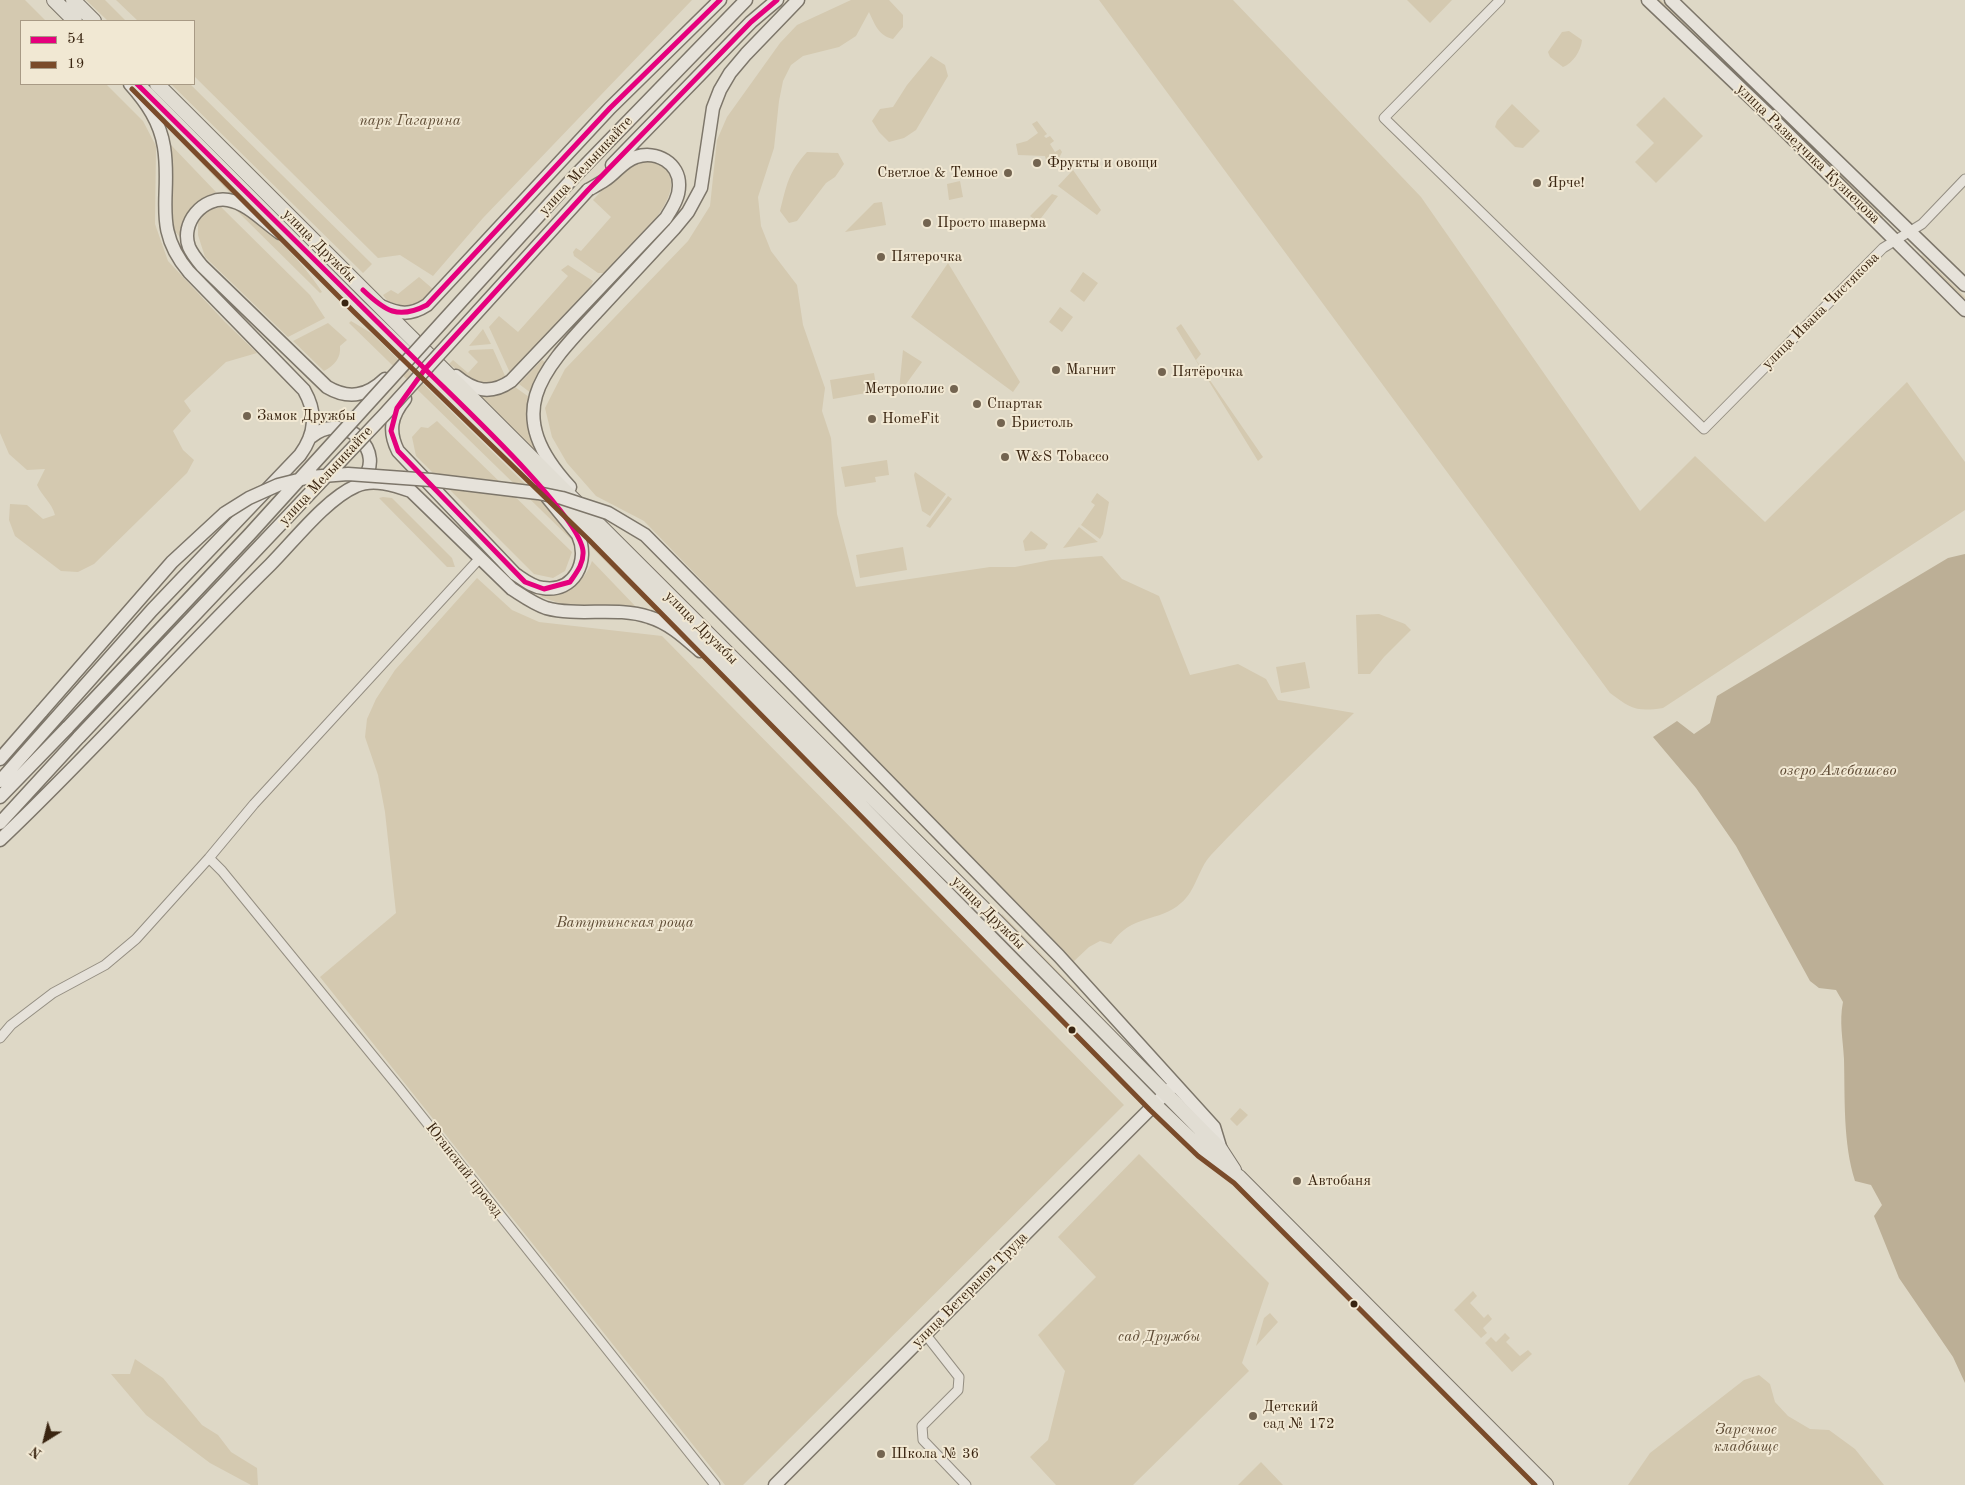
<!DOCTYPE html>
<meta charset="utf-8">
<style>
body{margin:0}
#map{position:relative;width:1965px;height:1485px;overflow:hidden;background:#ded8c6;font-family:"Old Standard TT",serif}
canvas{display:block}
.legend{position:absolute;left:20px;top:20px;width:175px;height:65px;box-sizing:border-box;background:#f1e8d3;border:1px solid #a89a85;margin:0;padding:6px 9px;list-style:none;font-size:15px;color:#3a2511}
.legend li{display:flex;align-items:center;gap:10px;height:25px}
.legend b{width:25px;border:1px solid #a89a85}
.north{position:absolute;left:20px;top:1415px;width:50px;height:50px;-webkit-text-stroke:4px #f1e8d3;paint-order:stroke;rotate:216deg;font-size:14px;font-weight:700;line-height:20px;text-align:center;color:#3a2511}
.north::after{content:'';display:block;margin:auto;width:18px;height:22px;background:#3a2511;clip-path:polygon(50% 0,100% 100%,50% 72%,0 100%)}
</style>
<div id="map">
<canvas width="1965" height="1485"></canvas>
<ul class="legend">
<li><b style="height:6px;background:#e5007d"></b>54</li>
<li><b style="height:6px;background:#7a4b2a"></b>19</li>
</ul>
<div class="north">N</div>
</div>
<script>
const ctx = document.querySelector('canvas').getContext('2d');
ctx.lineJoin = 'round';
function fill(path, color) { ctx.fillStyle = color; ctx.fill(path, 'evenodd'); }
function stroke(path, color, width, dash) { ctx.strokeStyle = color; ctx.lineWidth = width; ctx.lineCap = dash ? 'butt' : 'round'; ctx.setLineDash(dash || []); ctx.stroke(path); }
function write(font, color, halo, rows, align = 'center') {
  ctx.font = font + ' "Old Standard TT",serif'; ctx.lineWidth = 4; ctx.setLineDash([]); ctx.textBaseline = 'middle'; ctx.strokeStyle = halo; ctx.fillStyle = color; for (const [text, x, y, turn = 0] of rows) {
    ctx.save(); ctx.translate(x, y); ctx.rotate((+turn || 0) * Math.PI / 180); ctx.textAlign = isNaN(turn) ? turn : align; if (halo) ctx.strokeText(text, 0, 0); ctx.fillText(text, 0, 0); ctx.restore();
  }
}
fill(new Path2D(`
 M0 0H25L46 21H21V84H106L143 121 156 146 155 224 168 261 225 322 257 353 226 362 184 401 191 411 173 431 183 450 194 460 187 473 94 564 78 572 61 571 15 536 9 520 10 504 27 505 43 519 55 515C52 503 42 496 37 485L45 469 27 470 9 454 0 433Z
 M86 0H105L126 21H108Z
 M116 0H692L483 218 433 276 400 255 378 258 194 76V21H138Z
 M851 0H889L903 15V27L893 39C879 36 875 25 869 12L856 36 839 47 803 56 791 65 783 81 779 101 774 148 758 197 761 226 771 251 797 285 803 325 825 388 822 411 831 438 837 514 856 587 990 567H1015L1051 560 1102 556 1122 579 1159 596 1190 675 1238 664 1266 679 1278 700 1354 713C1306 760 1257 806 1211 855 1198 869 1196 891 1181 903 1159 923 1132 913 1111 944L1100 941 1089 947 1072 963 644 521 596 496 567 463 552 437 545 408 565 369 688 241 710 206 717 140 727 117 780 43 797 25Z
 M1099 0H1233L1421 197 1640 511 1695 456 1765 522 1907 382 1965 462V510L1663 708C1637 712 1631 709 1610 693Z
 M1407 0H1452L1430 23Z
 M1654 0H1661L1690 29 1735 66 1886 214 1882 218C1807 144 1730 73 1654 0Z
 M1569 31 1582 40C1581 51 1573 63 1563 67L1550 57 1548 52 1562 32Z
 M931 56 945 65 948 76 916 130 904 138 889 142 879 132 872 121 880 109 893 107 907 85Z
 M171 84H190L372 264 363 273Z
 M1664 97 1703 136 1656 183 1635 162 1654 143 1636 125Z
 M1512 104 1540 131 1523 148 1515 147 1495 127 1497 121Z
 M164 119 236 194 230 193 167 127Z
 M1037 121 1047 134 1044 136 1046 138 1050 136 1054 141 1050 144 1055 152 1060 149 1062 152 1059 158 1054 162 1046 160 1045 156 1018 155 1016 144 1027 141 1038 133 1032 124Z
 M171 145 216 192C194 201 186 215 180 237L171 227Z
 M807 152 838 153 844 164 835 177 826 183 797 221 789 223 780 211C787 184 788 173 807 152Z
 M648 160C712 178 625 252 605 273H598L574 256 573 252 576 248 581 251 611 217 593 200C609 184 624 161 648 160Z
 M1073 170 1101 210 1097 215 1058 186Z
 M960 181 963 197 949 200 947 184Z
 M1052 194 1058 196 1038 222 1030 216Z
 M882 202 886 225 845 232 874 203Z
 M232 206C265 222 302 261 322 292L320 293Z
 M221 207 310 295 325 318 288 337 205 257 198 235V222L207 211Z
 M1922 255 1965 297V303L1919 258Z
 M948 263 1020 382 1013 392 911 317Z
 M568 265 593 281 589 290 511 375 489 327 499 316 518 332 568 276 561 270Z
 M1083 272 1098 283 1084 302 1070 291Z
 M419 277 433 289C421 304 397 317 383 295L391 290 398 294Z
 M1060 307 1073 317 1062 332 1049 322Z
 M351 321 371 333 567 525 578 546 349 323Z
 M328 323 347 340 340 346C341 358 335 365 324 371L293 341Z
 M1181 324 1201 354 1196 360 1263 457 1258 461 1176 328Z
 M483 329 491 344 469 346Z
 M493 349 506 378C480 390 470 379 449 364L453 360 468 373 478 362 468 352 470 350Z
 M903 350 922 362 901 391 899 390Z
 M542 360 545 362 531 393 519 384Z
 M874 373 877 391 833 399 830 380Z
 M515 387 529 397C526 419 529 438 540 457L475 394C490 396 503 396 515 387Z
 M437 421 572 552 565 571 553 578 534 574 416 456 412 437 421 427 428 428Z
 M887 460 889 475 875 477 876 482 845 487 841 467Z
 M915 472 946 494 930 516 922 511 914 475Z
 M1097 493 1109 502 1103 534 1100 539 1081 525 1095 505 1091 502Z
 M948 496 952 499 930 528 926 526Z
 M383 497 392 498 452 558 455 567H447L379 498Z
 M1079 527 1098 542 1063 548Z
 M1031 531 1048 544 1045 549 1025 551 1023 541Z
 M590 542 663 616 656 612 592 548Z
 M903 547 907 570 860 578 856 555Z
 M592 561 638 609 567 606 539 596C565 593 583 586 592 561Z
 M477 578 512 610 539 622 662 636 1124 1105 743 1485H725L320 977 396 913 385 812 378 775 365 737 367 719 376 699 395 670Z
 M1379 614 1405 624 1411 630 1384 657 1370 674H1358L1356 615Z
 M1305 662 1310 688 1281 693 1276 667Z
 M1002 914 1081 995 1063 984 999 917Z
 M1240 1108 1248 1115 1237 1126 1230 1119Z
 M1139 1154 1269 1283 1242 1363 1249 1371 1133 1485H1056L1030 1457 1048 1440 1065 1371 1038 1335 1096 1277 1058 1237Z
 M1473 1291 1477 1296 1470 1303 1484 1318 1488 1314 1492 1319 1483 1328 1487 1333 1481 1338 1454 1310Z
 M1270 1313 1278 1322 1256 1346 1264 1318Z
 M1505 1333 1510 1338 1506 1342 1520 1356 1528 1350 1532 1354 1512 1372 1485 1343 1491 1337 1496 1342Z
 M135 1359 163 1378 202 1425 218 1435 231 1452 257 1468 258 1485H251L210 1463 146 1415 111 1374H130Z
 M1759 1375 1770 1384 1775 1402 1788 1416 1810 1429 1829 1430 1855 1449 1884 1485H1628L1650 1453 1744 1380Z
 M1261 1462 1283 1485H1238Z`), '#d4c9b0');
fill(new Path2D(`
 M1965 554V1383L1953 1357 1899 1278 1874 1216 1882 1205 1871 1185 1855 1181C1843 1143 1845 1100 1844 1059 1843 1039 1839 1022 1843 1002L1836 990 1819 988 1810 981 1736 846 1696 788 1653 737 1677 721 1694 734 1710 723 1717 696 1948 558Z`), '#bcaf96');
const minor = new Path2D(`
 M1500 0 1384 118 1704 429 1883 248 1922 224 1965 179
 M209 858 222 871 400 1089 715 1485
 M0 1038 11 1025 53 993 105 965 136 939 209 858 254 804 480 558
 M926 1335 959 1377 958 1390 922 1426 923 1440 966 1485`);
const secondary = new Path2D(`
 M1648 0 1774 120 1965 310
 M1671 0 1965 285
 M612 165 751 22 777 0
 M573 178 746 0
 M280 233C264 222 247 203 228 200 203 196 180 223 189 247 192 254 197 260 202 266L327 387C349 400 367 396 385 379
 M381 306C399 314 410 316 427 305L610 108 720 0
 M456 376C474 391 491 395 511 381L666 218C672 208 679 198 679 186 680 163 656 150 636 157 623 161 616 173 605 180 599 184 593 187 588 190
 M405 399C391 416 388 431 398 451L515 574C524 580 532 587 543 588 574 593 590 561 578 535L547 497
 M311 437C345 408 389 454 361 481
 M570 487C502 413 539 374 596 313 622 285 648 257 674 229L688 212 701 188 713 108 720 90 730 73 746 54 798 0
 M786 677 1059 956 1214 1127 1221 1150
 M0 759 42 711
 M0 781 152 610 300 455C316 433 317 413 304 390L189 272C151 227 172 197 164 147 160 122 147 103 130 84
 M0 797 68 727
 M0 823 79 737
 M0 840C93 752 178 655 270 565 293 542 326 499 356 486 373 478 394 485 411 491L512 589C523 596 534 604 546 608 579 617 616 606 649 617 669 623 684 637 700 651
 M775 1485 1172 1087`);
const primary = new Path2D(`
 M54 0 75 21
 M73 0 94 21
 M137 84 359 307 594 535 1155 1105 1203 1151 1239 1177 1546 1485
 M157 84 994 919 1221 1150 1234 1170`);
stroke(minor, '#948e82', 11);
stroke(secondary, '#7d766a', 15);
stroke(primary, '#7d766a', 16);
stroke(minor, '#e6e2da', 9);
stroke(secondary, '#e6e2da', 12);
stroke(primary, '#e1ddd3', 14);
const secondaryBridge = new Path2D(`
 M42 711 172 562 225 513 249 498 278 485 310 477 348 474 431 480 538 493 562 498 608 513 645 535 786 677
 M68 727 249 535 573 178
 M79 737 384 415 588 190`);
stroke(secondaryBridge, '#7d766a', 15, []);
stroke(secondaryBridge, '#e6e2da', 12);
stroke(new Path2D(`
 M137 84 425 369
 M363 290C385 311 398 320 427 305L610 108 720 0
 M425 369C456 400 579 514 583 551 584 563 577 572 570 582L544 589 525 582 398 451 391 431 397 408Z
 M425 369 588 190 751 22 777 0`), '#e5007d', 5);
stroke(new Path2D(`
 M132 89 354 312 589 540 1150 1110 1198 1156 1234 1183 1535 1485`), '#7a4b2a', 5);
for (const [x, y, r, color] of [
 [1037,163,5,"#736450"],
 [1008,173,5,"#736450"],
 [1537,183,5,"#736450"],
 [927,223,5,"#736450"],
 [881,257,5,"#736450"],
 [345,303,4.5,"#3a2511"],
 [1056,370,5,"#736450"],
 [1162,372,5,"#736450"],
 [954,389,5,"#736450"],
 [977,404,5,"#736450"],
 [247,416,5,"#736450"],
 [872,419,5,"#736450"],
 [1001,423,5,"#736450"],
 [1005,457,5,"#736450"],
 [1072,1030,4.5,"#3a2511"],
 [1297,1181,5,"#736450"],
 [1354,1304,4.5,"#3a2511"],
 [1253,1416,5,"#736450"],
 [881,1454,5,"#736450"]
]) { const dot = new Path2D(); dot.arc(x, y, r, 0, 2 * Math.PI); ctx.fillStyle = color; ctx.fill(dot); stroke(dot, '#f1e8d3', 2); }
write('italic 15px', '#5e4b34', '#f1e8d3', [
 ["парк Гагарина",410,121],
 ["Ватутинская роща",625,923],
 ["сад Дружбы",1159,1337],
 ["Заречное",1746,1430],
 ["кладбище",1746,1447]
]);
write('15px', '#3a2511', '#f1e8d3', [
 ["улица Разведчика Кузнецова",1808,154,44],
 ["улица Мельникайте",586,166,-47],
 ["улица Дружбы",319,246,45],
 ["улица Ивана Чистякова",1821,311,-45],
 ["улица Мельникайте",326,476,-47],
 ["улица Дружбы",701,628,45],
 ["улица Дружбы",988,913,45],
 ["Юганский проезд",464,1170,52],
 ["улица Ветеранов Труда",970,1290,-45]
]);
write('15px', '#3a2511', '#f1e8d3', [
 ["Фрукты и овощи",1047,163],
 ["Светлое & Темное",998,173,"right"],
 ["Ярче!",1547,183],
 ["Просто шаверма",937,223],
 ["Пятерочка",891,257],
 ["Магнит",1066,370],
 ["Пятёрочка",1172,372],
 ["Метрополис",944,389,"right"],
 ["Спартак",987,404],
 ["Замок Дружбы",257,416],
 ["HomeFit",882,419],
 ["Бристоль",1011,423],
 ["W&S Tobacco",1015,457],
 ["Автобаня",1307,1181],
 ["Детский",1263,1407],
 ["сад № 172",1263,1424],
 ["Школа № 36",891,1454]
], 'left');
write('italic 16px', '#5d4933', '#f1e8d3', [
 ["озеро Алебашево",1838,771]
]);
</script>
